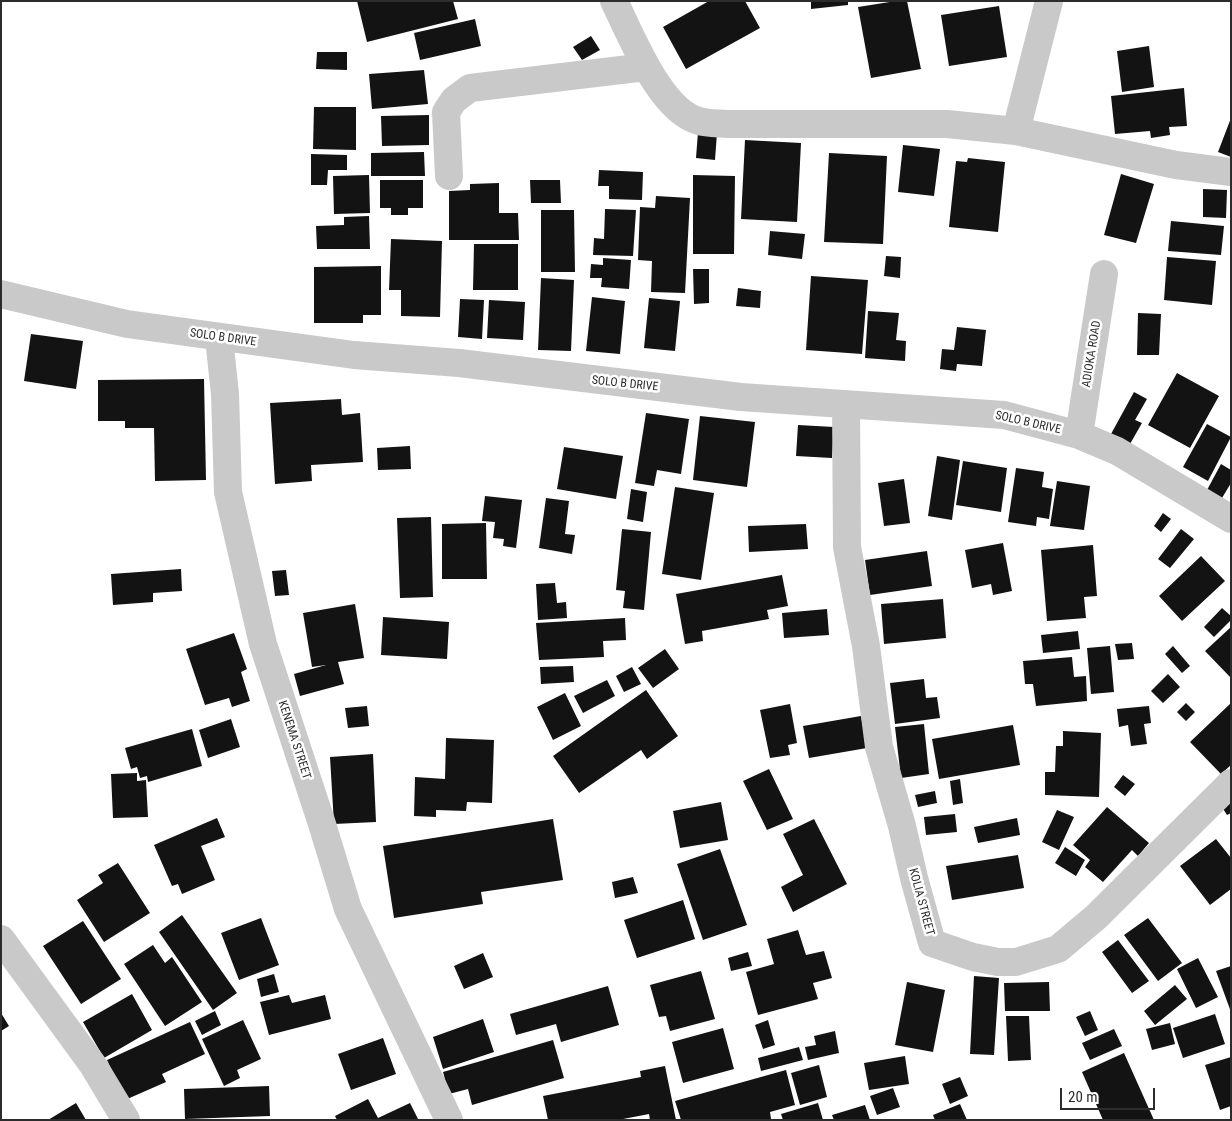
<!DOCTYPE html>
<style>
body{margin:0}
#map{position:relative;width:1232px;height:1121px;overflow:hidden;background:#fff;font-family:"Roboto Condensed",sans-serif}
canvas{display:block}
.frame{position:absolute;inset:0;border:2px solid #2c2c2c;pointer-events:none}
.scale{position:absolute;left:1060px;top:1088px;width:95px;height:22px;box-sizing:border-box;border:2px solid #2c2c2c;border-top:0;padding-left:6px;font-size:15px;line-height:18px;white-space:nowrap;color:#2c2c2c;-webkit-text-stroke:4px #fff;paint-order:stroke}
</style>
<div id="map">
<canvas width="1232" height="1121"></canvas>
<div class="frame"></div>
<div class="scale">20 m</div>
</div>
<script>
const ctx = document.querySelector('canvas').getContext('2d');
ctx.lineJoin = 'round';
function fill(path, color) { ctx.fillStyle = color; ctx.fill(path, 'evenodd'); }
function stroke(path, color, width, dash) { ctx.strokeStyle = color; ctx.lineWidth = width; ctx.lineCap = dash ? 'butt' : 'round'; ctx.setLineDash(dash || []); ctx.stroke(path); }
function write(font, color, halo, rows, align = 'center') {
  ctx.font = font + ' "Roboto Condensed",sans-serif'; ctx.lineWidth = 5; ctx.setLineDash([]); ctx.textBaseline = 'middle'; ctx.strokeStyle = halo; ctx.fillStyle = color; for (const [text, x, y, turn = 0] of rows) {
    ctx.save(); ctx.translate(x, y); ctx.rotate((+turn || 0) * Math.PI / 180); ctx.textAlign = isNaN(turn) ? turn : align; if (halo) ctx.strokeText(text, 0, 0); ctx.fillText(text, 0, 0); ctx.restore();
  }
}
fill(new Path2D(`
 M357 1H453L458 19 367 42Z
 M709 1H745L760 28 686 69 663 27Z
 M811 1H848V5L811 9Z
 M896 1H907L921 69 871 78 858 7Z
 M999 6 1007 57 949 66 941 15Z
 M475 19 481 46 420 60 414 33Z
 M591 36 600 50 582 60 573 47Z
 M1149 46 1154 87 1122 92 1117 51Z
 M317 52H347V70L316 69Z
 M424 70 428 104 372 109 369 74Z
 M1184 88 1187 126 1169 127 1170 135 1151 138 1150 131 1115 134 1111 96Z
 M314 107H356V150L313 149Z
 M429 115V145L382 146 381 116Z
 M1231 118V157L1218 152Z
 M698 132 717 133 715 160 696 158Z
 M745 140 801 143 797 222 741 219Z
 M903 145 940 149 934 196 898 192Z
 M424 152 425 176H371V153Z
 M829 153 887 156 883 244 824 242Z
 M311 154 347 155V170H328L327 185H311Z
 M968 158 1005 162 998 232 949 227 956 161 967 162Z
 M599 170 643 172 642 200 609 199V186H598Z
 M1121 174 1154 184 1136 243 1104 235Z
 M369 175 370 213 334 214 333 176Z
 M693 175 735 176 734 254H693Z
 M380 180H423V208H408V215H391V208H380Z
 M530 180H560L561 203H531Z
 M499 183V213H518L519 240H449V191L470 190V184Z
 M1203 189 1227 190 1226 218 1203 217Z
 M656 196 690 198 685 293 651 292 652 261 638 260 640 207 655 208Z
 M605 209 636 210 633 256 593 255 594 238 604 239Z
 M541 210H574L575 272H541Z
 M369 216 370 249H317L316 226 344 225V217Z
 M1171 221 1224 226 1221 255 1168 251Z
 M770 231 805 234 802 259 768 255Z
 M391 239 442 241 440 317 401 316V290H389Z
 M474 244H518V290H473Z
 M886 256 901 257 900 278 884 276Z
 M1167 257 1216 261 1212 305 1164 300Z
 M603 258 631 260 629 289 601 287 602 278H590L591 264 603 265Z
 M381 266V315H363V323H314V267Z
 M693 269H709V303L694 304Z
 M811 276 868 280 862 354 806 350Z
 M541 278 574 280 571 351 538 350Z
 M738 288 761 291 760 308 736 306Z
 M592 297 625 301 620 354 586 351Z
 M649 298 680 301 675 351 644 348Z
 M460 299 484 300 482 339 458 337Z
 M489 300 525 302 523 340 487 338Z
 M868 311 899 313 896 340 906 341 905 361 865 358Z
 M1138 313 1161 314 1159 355H1137Z
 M957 327 986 330 982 366 957 364 956 371 940 369 942 349 954 350Z
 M31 334 83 341 76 389 24 381Z
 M1177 373 1219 396 1190 448 1148 425Z
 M204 379 206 480 155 481 154 428H125V421H98V380Z
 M1134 392 1147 399 1135 420 1142 423 1130 444 1111 434Z
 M341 399 342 415 360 413 363 462 311 465 312 481 275 484 270 403Z
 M646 413 689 419 681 474 657 470 654 486 635 483Z
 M700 416 755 422 747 487 693 480Z
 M1207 424 1231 437 1208 481 1183 467Z
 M798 425 834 427 832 458 796 456Z
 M410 446 411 469 378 470 377 448Z
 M564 447 623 456 616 499 557 489Z
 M937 456 960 460 952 520 928 516Z
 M963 461 1007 468 1001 512 956 505Z
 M1221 464 1231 470V483L1222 498 1207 490Z
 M1016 468 1044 472 1042 487 1053 489 1049 519 1037 517 1036 526 1008 522Z
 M904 479 910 523 884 526 878 483Z
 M1057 481 1090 486 1084 530 1050 526Z
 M675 487 714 493 701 580 662 574Z
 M631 489 647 492 643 522 627 519Z
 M485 496 522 500 516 548 503 546 504 539 493 538 495 522 482 521Z
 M546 498 569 501 565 534 575 535 572 554 539 548Z
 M1163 513 1171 519 1161 532 1154 526Z
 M431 517 433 597 400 598 397 518Z
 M486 523 487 579H442V524Z
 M806 524 808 549 749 552 748 526Z
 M622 529 651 532 644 610 623 608 625 591 616 590Z
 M1181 529 1194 539 1170 568 1158 559Z
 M1003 543 1012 591 993 595 991 584 972 588 965 550Z
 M1093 545 1097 596 1084 597 1086 618 1047 621 1041 550Z
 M927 551 932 586 870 595 865 560Z
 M1201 556 1225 581 1182 621 1159 596Z
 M181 569 182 591 153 593V602L113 605 111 574Z
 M286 570 289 595 275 596 272 571Z
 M782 575 788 606 767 610 769 619 702 631 703 641 685 644 676 594Z
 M555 583 557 603 566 602 567 618 538 620 536 584Z
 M943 599 946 638 884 644 881 604Z
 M355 604 364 658 338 662 344 684 300 696 294 674 326 665 312 667 303 613Z
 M1222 608 1231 616V620L1214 637 1204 627Z
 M827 609 829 635 784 638 782 613Z
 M383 617 449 622 447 659 381 655Z
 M625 618 626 640 603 641 604 657 539 660 536 623Z
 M1231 627V678L1205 651Z
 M1078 631 1080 649 1043 653 1041 635Z
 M234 633 247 669 241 672 250 701 232 707 229 698 205 705 186 649Z
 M1132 643 1134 659 1118 660 1115 644Z
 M1110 646 1114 692 1091 694 1087 648Z
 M1173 646 1190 666 1182 673 1165 654Z
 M665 649 679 669 653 688 638 668Z
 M1072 657 1074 677 1086 676 1087 701 1036 706 1033 684H1025L1023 661Z
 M573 666 574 682 541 684 540 667Z
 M632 667 641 684 624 692 616 676Z
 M1168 674 1180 687 1163 703 1151 691Z
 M924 679 926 698 937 697 940 718 895 724 890 683Z
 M607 680 615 696 583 713 574 696Z
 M646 690 678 736 647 759 641 750 579 793 553 756Z
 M565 693 581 726 553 740 537 707Z
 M1186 703 1195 712 1186 721 1177 712Z
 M1231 703V765L1221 774 1190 742Z
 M790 704 797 743 788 745 790 755 770 758 760 710Z
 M367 706 369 726 348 728 345 708Z
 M1149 706 1151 723 1144 724 1147 744 1131 746 1128 725 1119 727 1117 709Z
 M861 716 867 748 809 758 803 726Z
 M231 719 240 747 208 758 199 730Z
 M924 724 929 774 901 778 895 727Z
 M1013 725 1020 765 939 779 932 739Z
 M192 729 202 766 148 782 147 776 140 778 137 767 131 769 125 748Z
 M1063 731 1101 733 1099 797 1045 795V772H1055L1056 746H1063Z
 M446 738 494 740 492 803 467 802 466 811 436 810V817L414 816 415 777 445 779Z
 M373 754 376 822 334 824 330 757Z
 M769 769 793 819 767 830 743 781Z
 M137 773V781L146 780 148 817 113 818 111 774Z
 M1123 775 1135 784 1125 796 1114 787Z
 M960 779 963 803 953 805 950 781Z
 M935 791 937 803 918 807 915 795Z
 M1231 797V813L1227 815 1220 804Z
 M721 802 728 840 680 848 673 811Z
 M1107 807 1149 843 1138 856 1132 850 1103 882 1085 867 1090 860 1073 845Z
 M1057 810 1074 817 1059 850 1042 842Z
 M955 814 957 832 926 835 924 817Z
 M217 818 225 837 201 846 215 880 182 894 178 884 172 886 154 845Z
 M1017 818 1020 835 978 843 974 827Z
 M553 819 563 880 481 892 483 904 394 918 383 846Z
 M814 819 847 884 793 912 781 887 803 875 783 834Z
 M1216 839 1231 858V889L1210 905 1180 866Z
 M1065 847 1085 860 1076 876 1055 863Z
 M720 849 747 925 703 940 677 864Z
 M1018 855 1024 888 952 900 946 866Z
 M118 863 150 913 104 942 77 900 103 883 98 875Z
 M633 877 638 893 615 898 612 882Z
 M683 900 695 939 637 958 624 920Z
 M182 915 237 993 213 1010 159 932Z
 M261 918 279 965 239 980 221 933Z
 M1148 918 1182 963 1158 981 1124 935Z
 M83 921 121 979 81 1004 43 946Z
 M798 930 806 955 824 951 832 978 813 983 818 999 758 1015 746 972 774 964 767 939Z
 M1118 940 1149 981 1132 993 1102 952Z
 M153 945 165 963 172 957 202 1002 165 1026 124 964Z
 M748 952 752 966 731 971 728 958Z
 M483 953 493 977 464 989 454 966Z
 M1198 958 1218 997 1196 1008 1177 969Z
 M1231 966V1012L1216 971Z
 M701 971 715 1019 670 1031 666 1016 659 1017 650 985Z
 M274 974 279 992 261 997 257 979Z
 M974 976 999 978 994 1055 970 1054Z
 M907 982 945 990 933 1052 895 1045Z
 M1049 982 1050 1011H1005L1004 983Z
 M1175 985 1187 999 1155 1025 1144 1011Z
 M608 986 619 1025 561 1042 556 1024 516 1035 510 1014Z
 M132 994 152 1030 104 1058 83 1022Z
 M289 995 292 1003 325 995 331 1019 269 1035 260 1002Z
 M215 1011 221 1025 202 1035 195 1021Z
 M1090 1011 1098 1030 1085 1036 1076 1017Z
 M1 1013 9 1026 1 1031Z
 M1215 1014 1225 1044 1183 1058 1173 1028Z
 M1006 1016H1029L1031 1060 1008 1061Z
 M483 1019 494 1052 443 1069 433 1037Z
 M243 1020 261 1059 237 1070 240 1078 224 1086 202 1039Z
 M768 1020 775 1045 763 1049 755 1025Z
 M190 1022 205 1054 162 1074 166 1082 125 1100 107 1060Z
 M1170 1023 1175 1044 1152 1050 1146 1029Z
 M723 1028 734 1069 683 1083 672 1042Z
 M1114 1029 1122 1046 1090 1060 1082 1043Z
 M835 1031 839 1053 808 1060 805 1047 816 1045 814 1036Z
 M383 1038 396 1074 351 1090 338 1054Z
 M553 1040 564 1078 472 1105 468 1089 449 1094 443 1072Z
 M799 1047 803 1060 761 1071 758 1058Z
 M1124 1053 1154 1120H1103L1082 1072Z
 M905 1056 909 1084 869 1090 864 1063Z
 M1231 1057V1106L1220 1110 1205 1065Z
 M819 1065 827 1097 800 1105 791 1073Z
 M665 1066 676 1120H650L649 1114 618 1120H548L543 1096 641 1077 640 1071Z
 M786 1070 795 1105 770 1112 771 1119 681 1120 675 1101Z
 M960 1077 968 1096 950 1104 942 1084Z
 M269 1086 270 1116 185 1119 184 1089Z
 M893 1088 900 1107 877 1115 870 1096Z
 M368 1099 378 1118 410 1103 418 1119 337 1120 335 1116Z
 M76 1103 86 1120H48Z
 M818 1103 823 1120H783L781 1114Z
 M960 1104 967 1120H935L933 1115Z
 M865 1105 870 1120H834L832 1115Z`), '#131313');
stroke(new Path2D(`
 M614 1C631 35 660 111 699 121 708 124 720 123 729 124H947L1016 131 1176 165 1231 172
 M1016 131 1049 1
 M449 176 446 112 454 100 470 88 646 67
 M1 294 127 324 354 355 459 363 741 397 1004 415 1079 435 1117 451 1231 519
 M219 338 225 394 228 492 263 644 322 824 348 909 449 1120
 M846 404 847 547 866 646 879 747 902 826 914 878 932 943 973 957 998 962H1016L1058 949 1096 917 1231 783
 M1079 435 1104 274
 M1 939 93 1065 126 1120`), '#c9c9c9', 28);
write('12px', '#2c2c2c', '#fff', [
 ["SOLO B DRIVE",223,338,8],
 ["ADIOKA ROAD",1092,354,-81],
 ["SOLO B DRIVE",625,384,6],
 ["SOLO B DRIVE",1028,423,13],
 ["KENEMA STREET",294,740,72],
 ["KOLIA STREET",921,902,75]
]);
</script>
